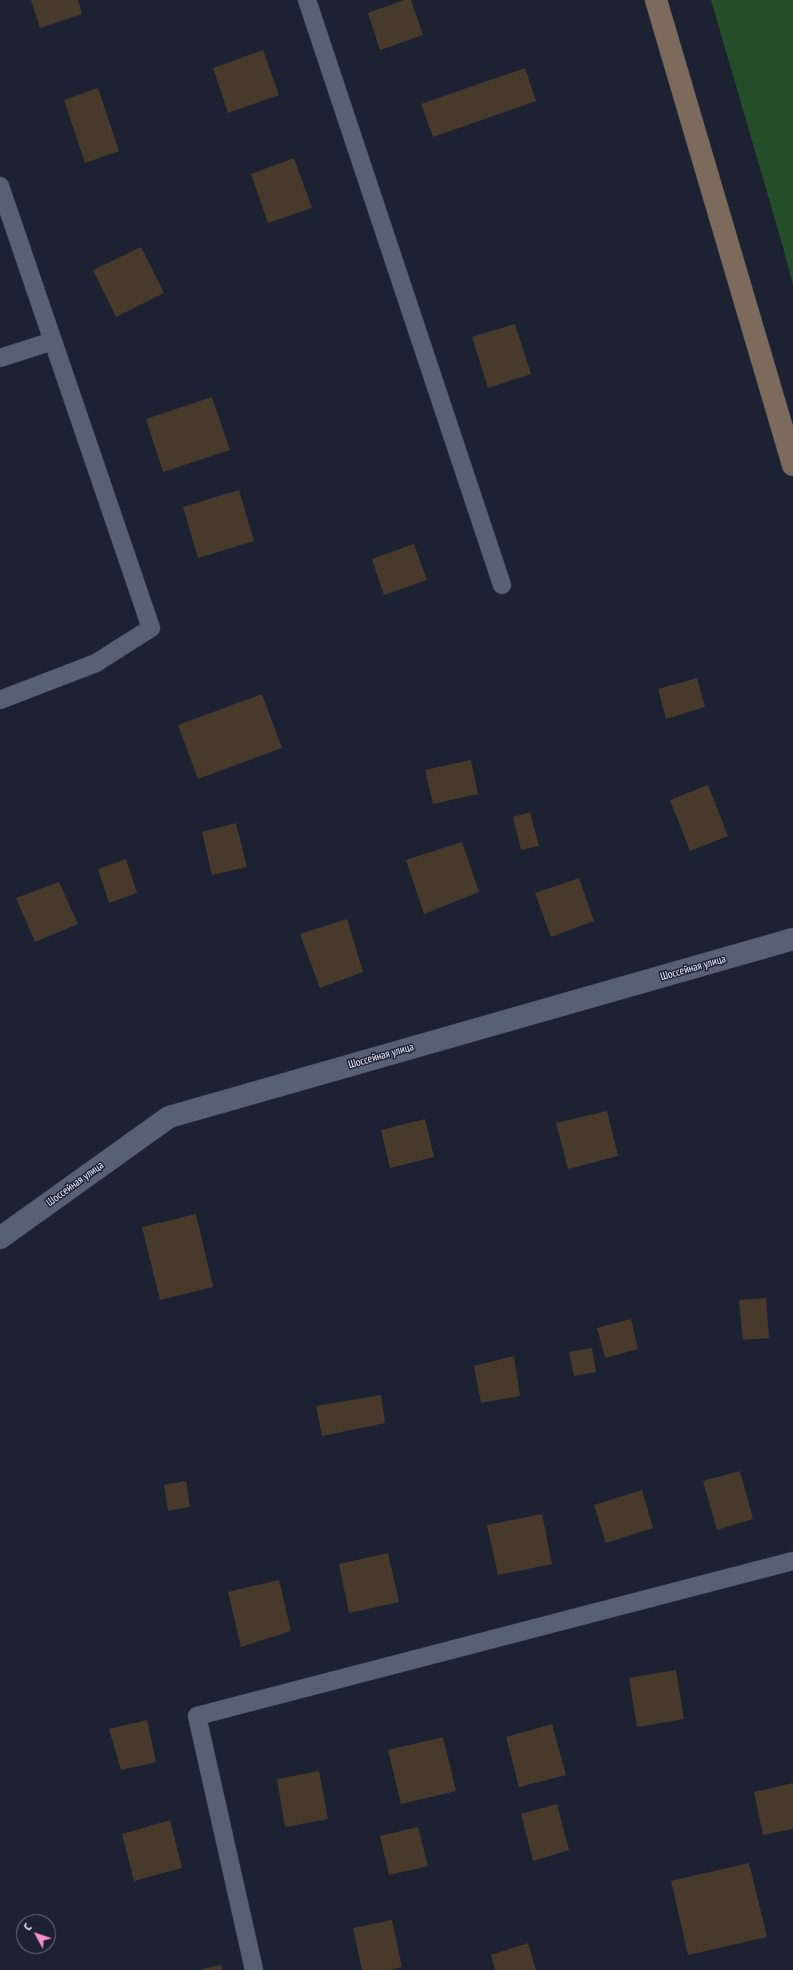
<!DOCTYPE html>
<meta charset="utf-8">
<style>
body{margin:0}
#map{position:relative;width:793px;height:1970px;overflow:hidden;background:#1c2232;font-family:"PT Sans Narrow",sans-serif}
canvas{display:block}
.north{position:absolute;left:16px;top:1914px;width:40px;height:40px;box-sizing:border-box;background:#1c2232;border:1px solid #707584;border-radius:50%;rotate:310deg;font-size:11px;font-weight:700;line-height:16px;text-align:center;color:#eef2fe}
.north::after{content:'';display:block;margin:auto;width:14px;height:18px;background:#f990ca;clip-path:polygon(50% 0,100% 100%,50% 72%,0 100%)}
</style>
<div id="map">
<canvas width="793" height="1970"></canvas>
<div class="north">С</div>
</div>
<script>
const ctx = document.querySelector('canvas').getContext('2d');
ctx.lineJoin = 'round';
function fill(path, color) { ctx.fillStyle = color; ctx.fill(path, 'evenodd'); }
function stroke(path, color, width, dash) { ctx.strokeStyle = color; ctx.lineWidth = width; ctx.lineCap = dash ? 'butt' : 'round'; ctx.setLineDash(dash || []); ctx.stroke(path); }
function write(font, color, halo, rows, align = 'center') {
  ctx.font = font + ' "PT Sans Narrow",sans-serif'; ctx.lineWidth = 3; ctx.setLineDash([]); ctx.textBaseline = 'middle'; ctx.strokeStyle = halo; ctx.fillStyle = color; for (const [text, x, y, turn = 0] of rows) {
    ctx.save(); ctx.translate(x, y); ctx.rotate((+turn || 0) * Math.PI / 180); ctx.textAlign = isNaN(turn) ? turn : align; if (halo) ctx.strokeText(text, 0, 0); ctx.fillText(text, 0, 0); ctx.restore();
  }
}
fill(new Path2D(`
 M711 0H793V285L783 247Z`), '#234e27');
fill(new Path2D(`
 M31 0H78L82 14 40 28Z
 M404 0H411L423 35 380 50 368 13Z
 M263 50 279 95 228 113 213 68Z
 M525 68 536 101 433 137 421 104Z
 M98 88 119 151 85 163 64 100Z
 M294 158 312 208 268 223 251 174Z
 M141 247 164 293 116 317 93 270Z
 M515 324 531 374 488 388 472 337Z
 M212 397 230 450 163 472 146 419Z
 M239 490 254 541 198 558 183 507Z
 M414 544 427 580 384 595 372 559Z
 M697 678 705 707 666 719 658 689Z
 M262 694 282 748 198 779 178 725Z
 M471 760 478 794 433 804 425 770Z
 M708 785 728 836 690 851 670 800Z
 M530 812 539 846 521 850 513 817Z
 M236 823 247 867 212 875 202 832Z
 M462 842 479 892 424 914 406 860Z
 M126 859 137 893 109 903 98 869Z
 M579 878 594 921 551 937 535 893Z
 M59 882 78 924 35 942 16 898Z
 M347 919 363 972 320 988 300 934Z
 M607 1111 618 1156 568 1169 556 1123Z
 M425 1119 434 1157 390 1168 381 1130Z
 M196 1214 213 1287 160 1300 142 1227Z
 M766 1298 769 1338 743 1340 739 1300Z
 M631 1319 638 1349 605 1358 597 1328Z
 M592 1348 596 1372 574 1376 569 1352Z
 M514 1356 520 1396 481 1403 474 1366Z
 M381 1395 385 1423 322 1436 316 1406Z
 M740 1471 753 1519 717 1530 703 1481Z
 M186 1481 190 1507 168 1511 164 1485Z
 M642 1490 653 1528 606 1543 594 1505Z
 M542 1514 552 1564 498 1575 487 1525Z
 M388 1553 399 1602 349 1613 339 1564Z
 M279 1580 291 1631 241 1647 228 1592Z
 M676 1670 684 1719 637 1727 629 1678Z
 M147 1720 156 1762 121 1770 109 1729Z
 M552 1724 566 1775 519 1787 506 1737Z
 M443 1737 456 1791 401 1804 388 1750Z
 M319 1771 328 1819 285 1827 277 1779Z
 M793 1783V1829L763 1835 754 1792Z
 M557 1804 569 1850 533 1861 521 1814Z
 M170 1820 182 1868 134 1881 122 1834Z
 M418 1827 428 1866 389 1875 380 1836Z
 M749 1863 767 1937 688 1955 671 1881Z
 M392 1920 402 1967 389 1970H362L353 1928Z
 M528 1943 536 1970H495L491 1955Z
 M221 1965 222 1970H202V1969Z`), '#483a2a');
const service = new Path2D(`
 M307 0 502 585
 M0 186 151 628 96 663 0 700
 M0 358 53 341
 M254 1970 197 1716 793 1561`);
const minor = new Path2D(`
 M0 1238 169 1117 793 939`);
const secondary = new Path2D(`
 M656 0 793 465`);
stroke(service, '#3a3e4c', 19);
stroke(minor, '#3a3e4c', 23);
stroke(secondary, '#3a3e4c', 23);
stroke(service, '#586073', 18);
stroke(minor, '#586073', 22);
stroke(secondary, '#7c6b5a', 22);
write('11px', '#eef2fe', '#1c2232', [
 ["Шоссейная улица",693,968,-16],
 ["Шоссейная улица",381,1056,-16],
 ["Шоссейная улица",75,1184,-36]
]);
</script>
